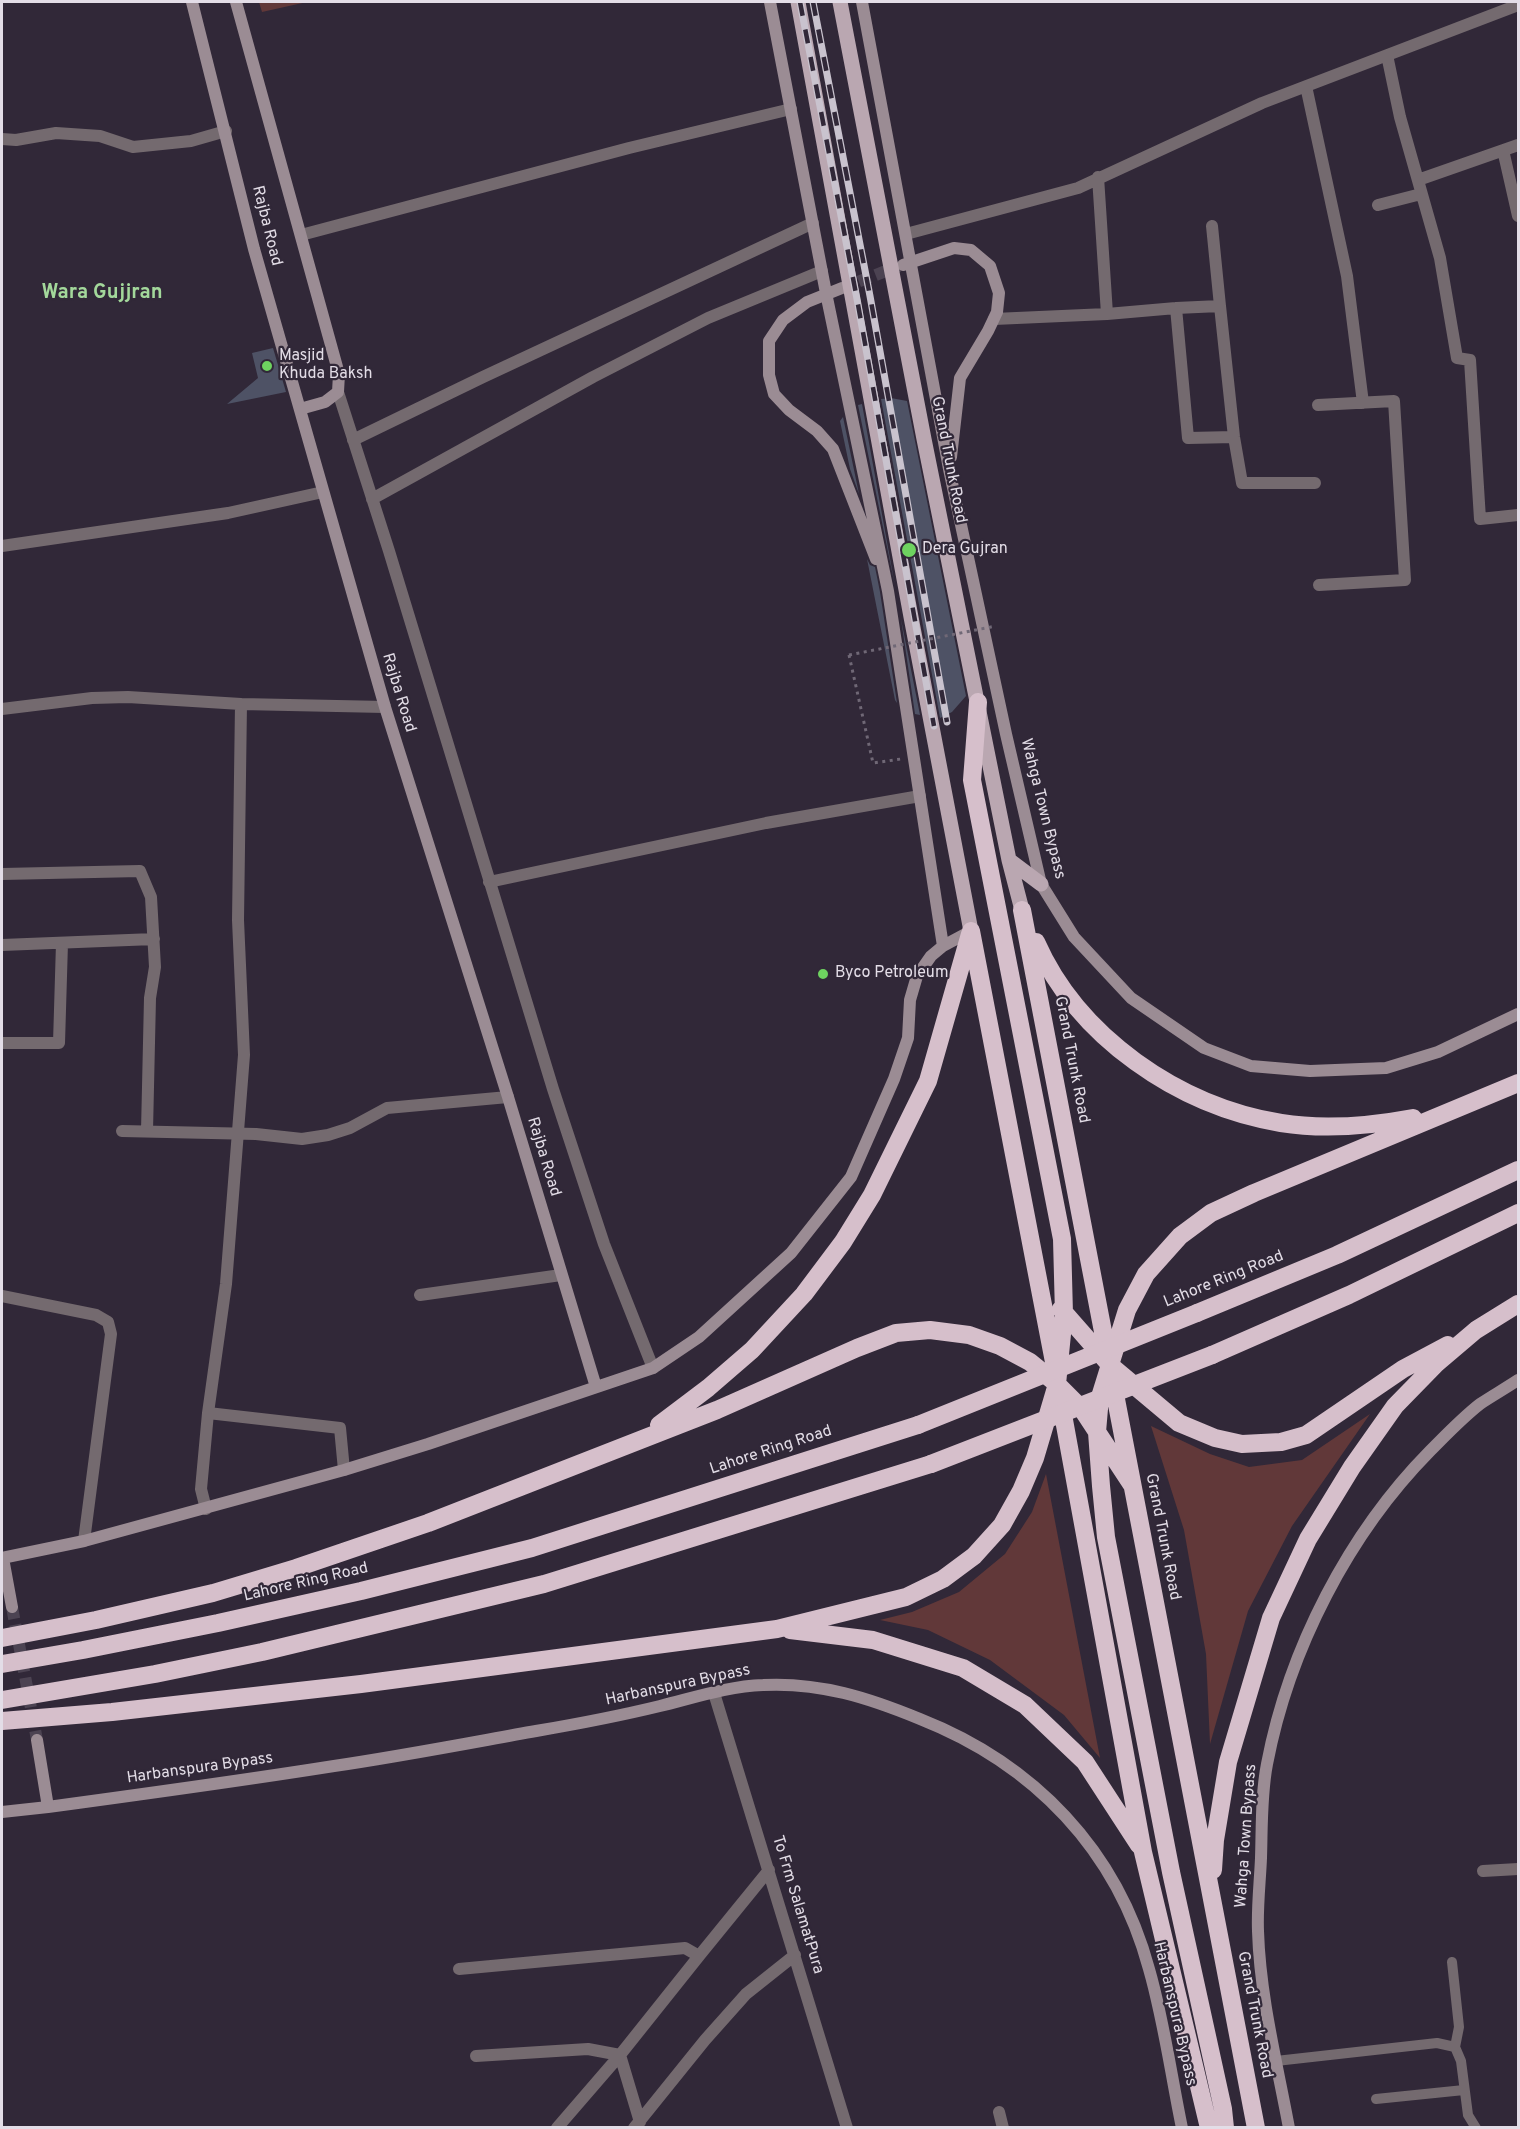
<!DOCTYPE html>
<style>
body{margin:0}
#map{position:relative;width:1520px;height:2129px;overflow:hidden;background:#312838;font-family:Overpass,sans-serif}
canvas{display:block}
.frame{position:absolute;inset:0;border:3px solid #e3dde7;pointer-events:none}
</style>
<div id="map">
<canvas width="1520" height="2129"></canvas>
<div class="frame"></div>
</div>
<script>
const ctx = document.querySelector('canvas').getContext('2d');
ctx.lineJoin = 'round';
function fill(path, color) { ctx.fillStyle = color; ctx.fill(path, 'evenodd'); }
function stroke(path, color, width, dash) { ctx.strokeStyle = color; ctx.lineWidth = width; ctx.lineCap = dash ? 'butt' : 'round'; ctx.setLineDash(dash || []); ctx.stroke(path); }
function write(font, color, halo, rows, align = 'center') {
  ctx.font = font + ' Overpass,sans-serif'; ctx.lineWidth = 4.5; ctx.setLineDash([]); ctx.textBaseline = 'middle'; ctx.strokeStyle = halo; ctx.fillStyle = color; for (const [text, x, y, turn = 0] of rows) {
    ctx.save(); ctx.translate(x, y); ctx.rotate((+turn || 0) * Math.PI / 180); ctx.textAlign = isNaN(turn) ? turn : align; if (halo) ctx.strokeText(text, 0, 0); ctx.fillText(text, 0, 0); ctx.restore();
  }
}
fill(new Path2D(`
 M259 2H307L262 12Z
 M1370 1414 1292 1526 1248 1611 1210 1744 1206 1654 1184 1530 1151 1426 1210 1454 1249 1467 1302 1460Z
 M1046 1474 1100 1758 1064 1715 990 1660 928 1630 880 1620 912 1612 959 1592 1005 1554 1032 1512Z`), '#613839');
fill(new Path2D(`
 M273 348 286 392 227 404 258 378 252 353Z
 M891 398 907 401 966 696 952 712 940 718 881 399Z
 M862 404 895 586 858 405Z
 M843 417 859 494 850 469 840 421Z
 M867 559 870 565 875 567 880 592 897 703 895 700Z
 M897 592 901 619 920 715 915 714Z`), '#4e5265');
stroke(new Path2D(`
 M842 288 899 266
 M12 1607 37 1740`), '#4c4352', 12, [12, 6]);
stroke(new Path2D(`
 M849 655 873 763 901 759`), '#706876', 3, [3, 4.5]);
stroke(new Path2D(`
 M1452 1962 1459 2027 1455 2047
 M1276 2061 1437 2043 1455 2047 1461 2061 1468 2115 1476 2128
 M1376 2099 1464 2090`), '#746a6f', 10);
stroke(new Path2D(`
 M1387 55 1400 117 1440 258 1457 358 1470 360 1480 519 1518 515
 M1306 86 1347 276 1363 403
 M2 139 16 140 56 133 100 136 133 147 191 141 226 131
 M1503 150 1518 216
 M1098 177 1107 314 1176 308 1220 306 1212 226
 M1418 180 1518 145
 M1378 205 1421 194
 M906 234 1078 188 1262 103 1518 5
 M301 235 629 148 791 109
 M1220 306 1234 437 1242 483H1315
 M1176 308 1188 438 1234 437
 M994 319 1107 314
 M338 392 389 551 553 1089 604 1244 653 1368
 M1318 405 1394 401 1405 580 1319 585
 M353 440 483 377 813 223
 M372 499 593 377 708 318 822 271
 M2 546 228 513 323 492
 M2 709 92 698 128 697 241 704
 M2 874 140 871 151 897 155 967 150 998 147 1131
 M489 882 766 823 920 796
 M2 945 154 939
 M2 1043H59L62 943
 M122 1131 256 1134 302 1139 328 1135 350 1128 387 1108 508 1097
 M420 1295 561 1275
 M2 1296 96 1315 108 1322 111 1334 84 1541
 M208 1413 340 1428 344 1470
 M206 1509 201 1489 208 1413 226 1284 244 1055 238 920 241 704 385 707
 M714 1693 847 2128
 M1483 1871 1518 1869
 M699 1956 769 1870
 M459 1969 685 1948 699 1956 620 2055 557 2128
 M476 2056 588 2049 620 2055 640 2122
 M999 2112 1003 2128
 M634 2128 705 2040 746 1994 795 1955`), '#746a6f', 12);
stroke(new Path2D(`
 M192 2 254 249 385 707 508 1097 596 1387
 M236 2 339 374 338 392 325 402 300 409
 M770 2 826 293 888 591 943 946
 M862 2 949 469 1006 734 1041 884 1074 937 1131 998 1204 1048 1251 1066 1310 1071 1386 1068 1438 1052 1518 1014
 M903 265 954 248 971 250 990 266 999 293 997 312 988 331 960 378 951 457
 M842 288 807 302 783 320 769 341V375L774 394 789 410 817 431 833 449 876 559
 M2 1558 84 1541 344 1470 428 1444 653 1368 699 1337 791 1253 851 1177 894 1079 908 1038 910 1000 917 976 931 956 943 946 971 931
 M3 1558 12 1607
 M37 1740 48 1807
 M2 1812 48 1807C144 1794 239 1781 334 1766 402 1756 469 1743 536 1731 577 1724 619 1716 660 1706 693 1698 729 1686 763 1685 820 1682 869 1698 920 1719 1034 1764 1117 1850 1149 1969 1164 2021 1171 2075 1182 2128
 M1289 2128C1277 2063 1260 1997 1258 1931 1257 1907 1260 1882 1261 1858 1262 1827 1261 1795 1267 1764 1289 1649 1349 1533 1430 1451 1446 1435 1462 1418 1480 1404 1492 1396 1506 1388 1518 1380`), '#9b8c94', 12);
stroke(new Path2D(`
 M798 2 911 617 971 931
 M840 2 924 439 1009 860 1022 910
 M1009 860 1041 884`), '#baa7b1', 15);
stroke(new Path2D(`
 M1022 910 1256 2128
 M971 931 1054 1362
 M1036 942C1078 1037 1178 1106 1281 1123 1324 1130 1370 1126 1413 1118
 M1061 1309 1111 1366 1179 1423 1215 1438 1242 1444 1281 1442 1306 1435 1403 1369 1448 1345
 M1197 1313 1337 1255 1518 1170
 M1212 1355 1349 1295 1518 1213
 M1060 1398 1143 1852 1209 2128
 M659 1425 708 1388 752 1350 804 1294 843 1242 872 1195 928 1081 970 934
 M790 1630 873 1640 963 1668 1025 1705 1085 1762 1139 1845
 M2 1638 96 1620 213 1593 296 1568 428 1523 717 1410 857 1348 896 1333 930 1330 969 1335 1000 1346 1030 1362 1057 1384 1082 1409 1132 1485
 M2 1664 83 1650 218 1623 361 1591 532 1548 918 1425
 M2 1700 155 1674 262 1652 544 1584 931 1464
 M2 1721 112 1712 361 1684 777 1629 906 1597 943 1579 974 1556 1002 1525 1021 1491 1035 1458 1057 1384 1064 1314 1062 1239 972 780 978 702
 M1213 1870 1215 1840 1228 1762 1271 1618 1308 1539 1352 1467 1395 1406 1436 1364 1476 1330 1518 1304
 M1225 2128 1223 2109 1171 1872 1106 1537 1101 1486 1097 1432 1100 1397 1127 1310 1146 1274 1180 1236 1211 1213 1254 1193 1518 1083`), '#d6bfcb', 18);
const rail = new Path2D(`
 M800 2 857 299 934 726
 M813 2 870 296 947 722`);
stroke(rail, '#c9c3ce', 7);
stroke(rail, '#312838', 4.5, [14]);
stroke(new Path2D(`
 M849 655 996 626`), '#706876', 3, [3, 4.5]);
stroke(new Path2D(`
 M918 1425 1197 1313
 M931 1464 1212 1355`), '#d6bfcb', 18);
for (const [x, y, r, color] of [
 [267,366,6,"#6ed360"],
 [909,550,8,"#6ed360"],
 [823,974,6,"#6ed360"]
]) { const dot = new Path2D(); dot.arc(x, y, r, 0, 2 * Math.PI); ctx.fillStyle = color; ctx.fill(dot); stroke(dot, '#312838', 2); }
write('16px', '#e3dde7', '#312838', [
 ["Rajba Road",266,226,76],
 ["Grand Trunk Road",948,460,79],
 ["Rajba Road",398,693,73],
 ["Wahga Town Bypass",1042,809,76],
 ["Grand Trunk Road",1071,1060,79],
 ["Rajba Road",543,1157,73],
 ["Lahore Ring Road",1224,1280,-22],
 ["Lahore Ring Road",771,1451,-18],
 ["Grand Trunk Road",1162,1537,79],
 ["Lahore Ring Road",306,1583,-13],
 ["Harbanspura Bypass",678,1686,-12],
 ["Harbanspura Bypass",200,1769,-8],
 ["Wahga Town Bypass",1247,1836,-86],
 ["To Frm SalamatPura",797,1905,73],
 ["Harbanspura Bypass",1174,2014,77],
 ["Grand Trunk Road",1254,2015,79]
]);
write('16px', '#e3dde7', '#312838', [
 ["Masjid",279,357],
 ["Khuda Baksh",279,375],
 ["Dera Gujran",922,550],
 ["Byco Petroleum",835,974]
], 'left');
write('bold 20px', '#a3d89b', '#312838', [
 ["Wara Gujjran",102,294]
]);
</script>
